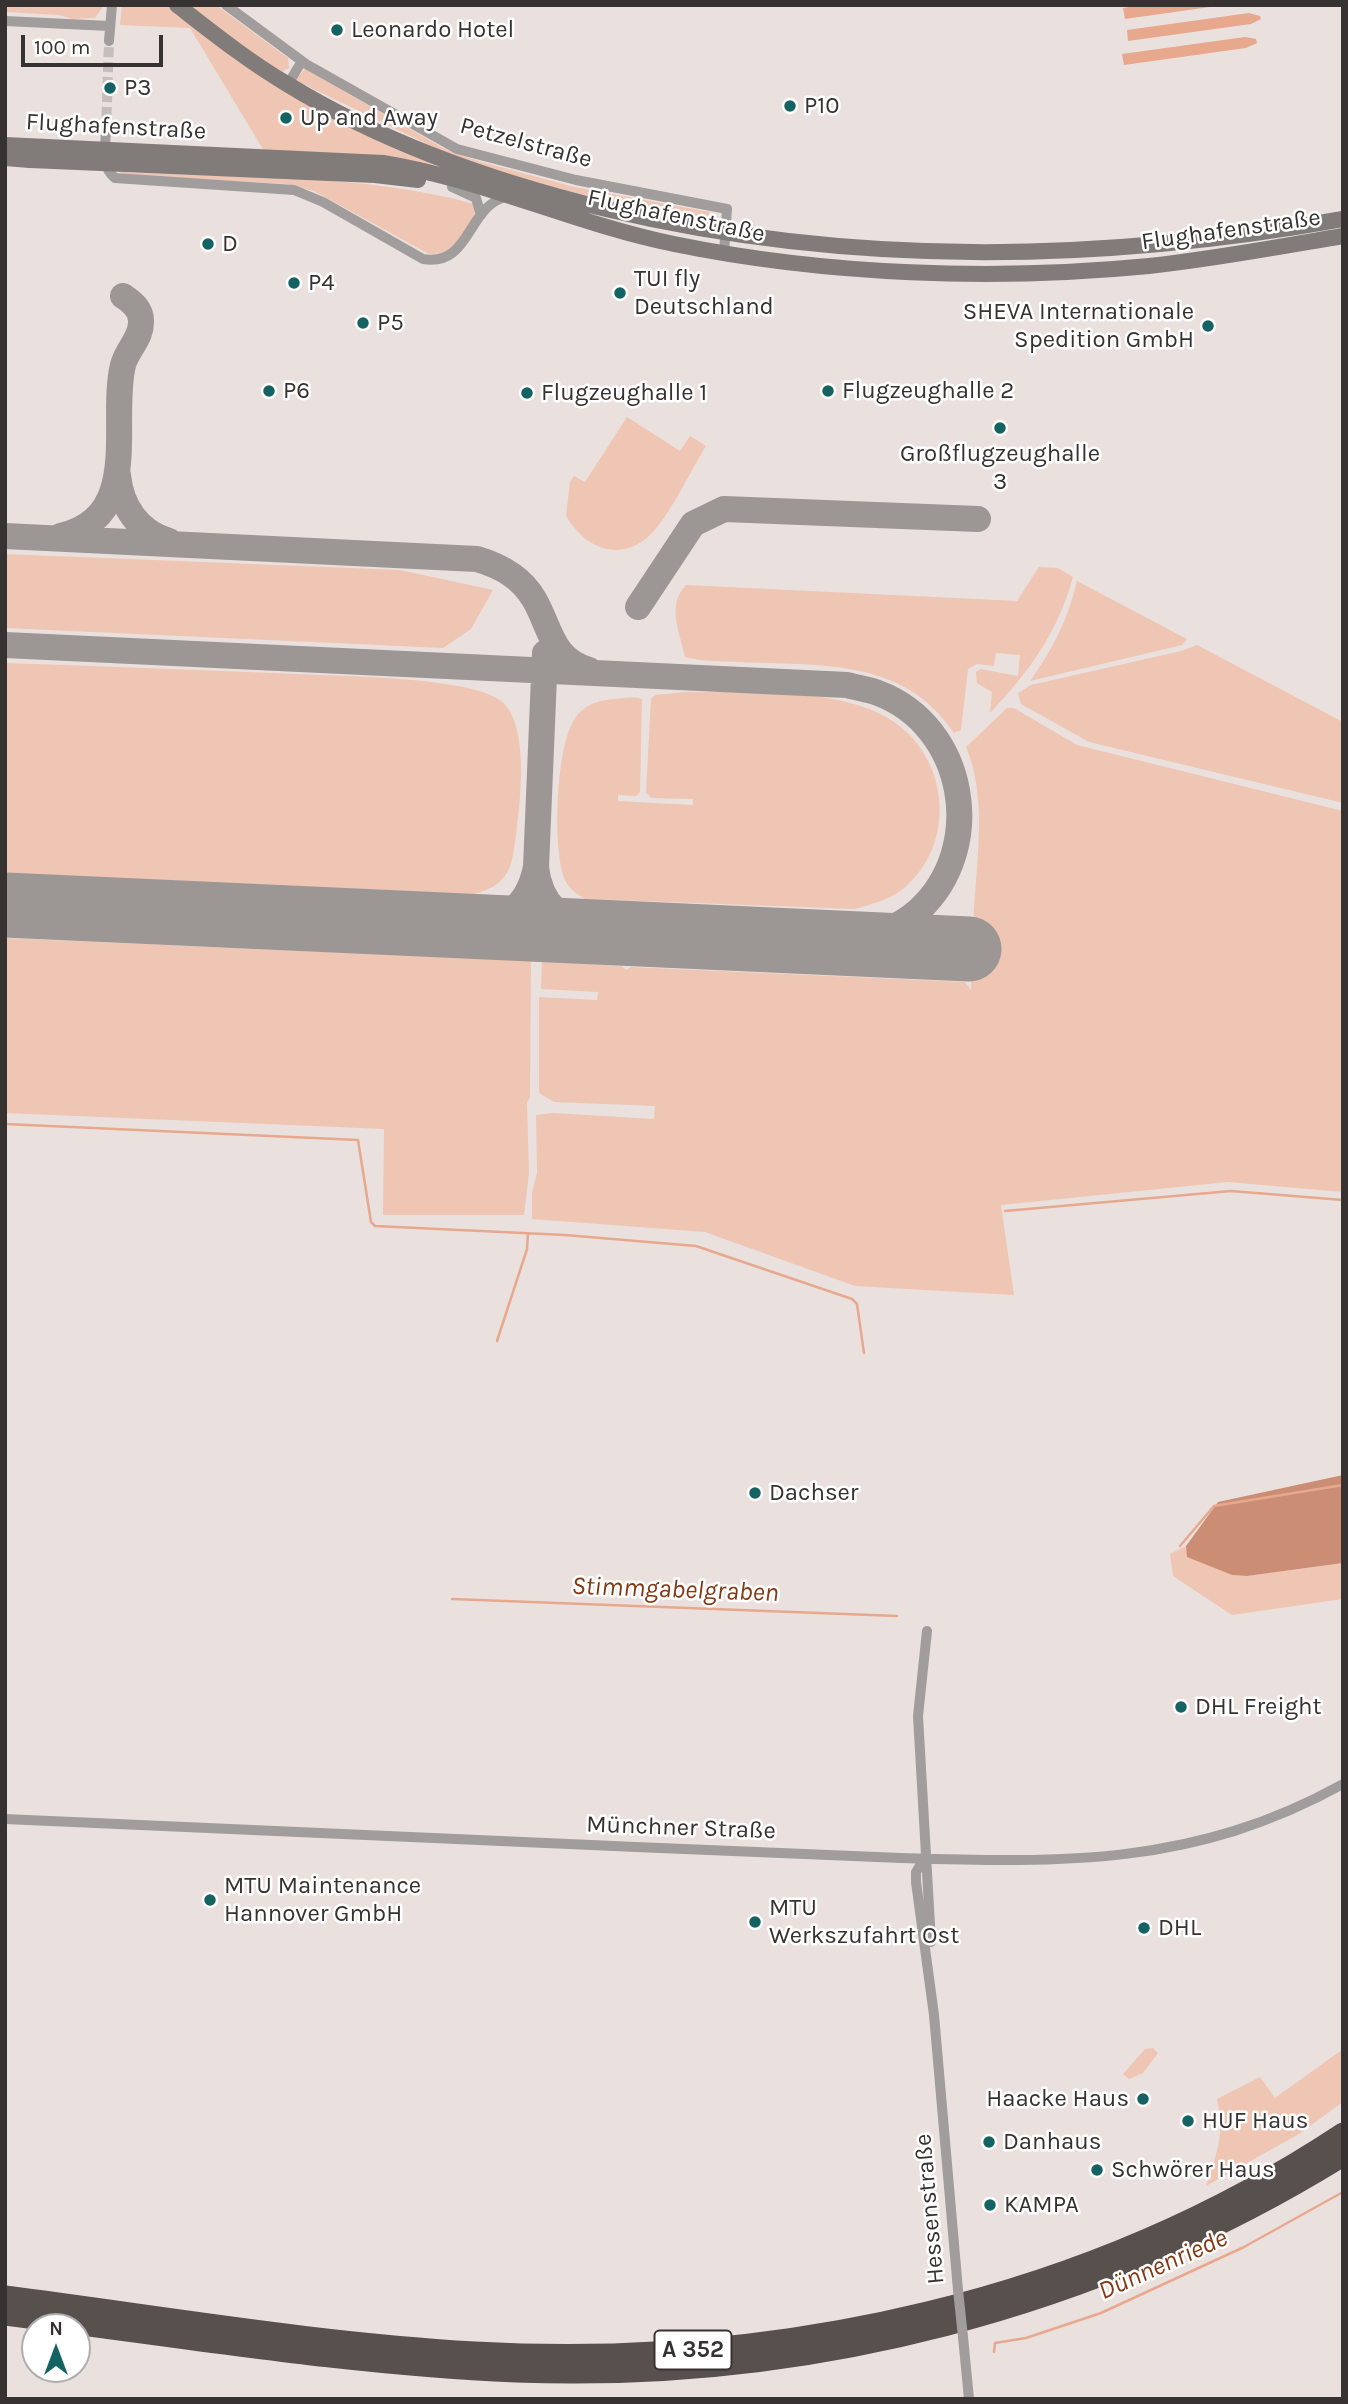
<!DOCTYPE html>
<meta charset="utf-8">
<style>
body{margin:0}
#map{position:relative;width:1348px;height:2404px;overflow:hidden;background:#eae1de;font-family:Karla,sans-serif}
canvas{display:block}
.frame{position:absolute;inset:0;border:7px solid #353231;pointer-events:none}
.north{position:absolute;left:21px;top:2313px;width:70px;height:70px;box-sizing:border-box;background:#fff;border:2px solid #aeadad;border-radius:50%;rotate:0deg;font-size:19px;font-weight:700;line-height:28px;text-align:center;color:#353231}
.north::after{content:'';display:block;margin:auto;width:24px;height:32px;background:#146362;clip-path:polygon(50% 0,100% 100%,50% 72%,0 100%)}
.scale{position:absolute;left:21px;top:35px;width:142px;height:32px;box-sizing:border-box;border:4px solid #353231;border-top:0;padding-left:9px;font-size:21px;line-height:24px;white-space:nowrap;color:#353231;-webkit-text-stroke:5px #fff;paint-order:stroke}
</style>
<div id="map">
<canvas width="1348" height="2404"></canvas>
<div class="frame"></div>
<div class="north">N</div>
<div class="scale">100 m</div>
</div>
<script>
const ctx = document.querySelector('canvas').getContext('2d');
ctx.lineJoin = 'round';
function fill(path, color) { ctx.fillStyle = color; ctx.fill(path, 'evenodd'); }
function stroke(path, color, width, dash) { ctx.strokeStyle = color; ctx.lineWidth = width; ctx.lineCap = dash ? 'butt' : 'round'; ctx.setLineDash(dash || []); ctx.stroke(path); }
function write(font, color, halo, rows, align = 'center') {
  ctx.font = font + ' Karla,sans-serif'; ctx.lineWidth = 5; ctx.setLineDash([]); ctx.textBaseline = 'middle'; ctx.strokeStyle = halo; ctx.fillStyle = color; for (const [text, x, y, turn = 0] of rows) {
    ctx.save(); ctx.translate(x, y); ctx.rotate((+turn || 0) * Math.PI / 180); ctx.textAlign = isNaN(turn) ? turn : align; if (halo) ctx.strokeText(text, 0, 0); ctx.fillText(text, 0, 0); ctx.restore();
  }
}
fill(new Path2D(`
 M5 5H104L95 18 72 19 59 15 5 12Z
 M122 5H169L191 22 436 164 433 169 264 151 190 28 120 25Z
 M186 5H216L288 58 289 68 280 73Z
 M305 69 445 149 478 161 574 187 710 212 703 224 478 169 295 80Z
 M119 172C234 178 362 173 474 204L476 208C472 230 453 256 429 254L314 191 287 184 126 175Z
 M627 417 680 451 690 436 706 446C691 470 670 515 651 534 620 564 585 548 566 516L570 482 574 476 585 482Z
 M5 554 400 570 493 590 471 629 443 648 5 628Z
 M1039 567 1058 568 1073 577C1058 632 1029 672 990 713L992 692 977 683 976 672 980 669 1018 676 1020 655 996 653 994 666 977 664 968 669 961 730 954 733C903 657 820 666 739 662 722 661 702 662 685 657 680 632 666 606 686 585L1017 601Z
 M1077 581 1187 639 1182 645 1030 681C1053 649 1068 619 1077 581Z
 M1197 645 1343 722V803L1089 742 1021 704 1018 693 1031 685 1181 651Z
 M5 663C102 666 199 670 296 674 340 676 467 677 500 700 529 721 521 797 517 827 512 863 513 885 473 894L5 873Z
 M686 692C746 693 832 687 886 717 949 752 959 843 903 889 889 900 870 905 854 909L585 899C577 894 569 889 565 880 552 850 556 748 574 720 583 705 599 700 615 699 624 698 634 696 642 699L640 792 636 796 618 795V801L693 805V799L652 798 646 793 651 699 655 695Z
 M1007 708H1014L1077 745 1343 811V1192L1228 1182 1001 1205 1014 1295 855 1286 705 1232 532 1219V1193L537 1173 536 1115 553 1113 654 1119 655 1106 554 1102 539 1093V997L597 1000 598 992 541 989 542 961 622 966 626 970 631 967 965 982 971 990V971H983L985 928 973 927C975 870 989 801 966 747Z
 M5 938 531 961 530 1097 527 1103 529 1173 524 1215H383L384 1129 5 1113Z
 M1186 1546 1188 1557 1232 1575 1247 1576 1343 1563V1599L1232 1615 1173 1576 1170 1554Z
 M1153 2048 1158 2053 1143 2073 1129 2079 1123 2074 1145 2049Z
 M1343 2049V2102L1299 2134 1206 2186C1217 2151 1225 2137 1217 2099L1260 2077 1275 2098Z`), '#efc5b3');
fill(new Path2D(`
 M1343 1475V1563L1247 1576 1232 1575 1187 1557 1186 1546 1218 1502Z`), '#cb8e74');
fill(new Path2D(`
 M1141 5H1224L1125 19 1123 8Z
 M1249 13 1260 16 1261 19 1251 24 1128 41 1127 30Z
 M1245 37 1256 39 1257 43 1246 48 1124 65 1122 54Z`), '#e7a88e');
stroke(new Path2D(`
 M5 1124 358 1140 371 1222 375 1226 565 1235 696 1246 852 1299 857 1304 864 1353
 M1005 1211 1231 1191 1343 1200
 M497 1341 527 1249 528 1233
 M1180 1546 1214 1506 1343 1485
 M452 1599 897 1616
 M994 2352 995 2343 1026 2338 1101 2313 1244 2247 1343 2192`), '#e7a88e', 2.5);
stroke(new Path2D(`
 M118 475C121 506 138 532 169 541
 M5 536 477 559C501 566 521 577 534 599 551 628 551 659 589 670
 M61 536C144 516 109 423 123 365 127 349 142 338 141 321 141 309 132 302 123 296
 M638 607 693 524 724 509 978 519
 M5 645 847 685C857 688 868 689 878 693 966 726 987 847 919 910 897 930 869 938 841 943
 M536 867 545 653
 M459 926C500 923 527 912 536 867 540 905 563 923 598 932`), '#9c9694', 26);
stroke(new Path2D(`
 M5 905 969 949`), '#9c9694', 65);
stroke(new Path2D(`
 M106 132 109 41`), '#c6bebb', 10, [10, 5]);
stroke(new Path2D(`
 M226 5 306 64 457 149 576 180 727 209 724 253
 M5 21 109 26
 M109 41 112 5
 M288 84 302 61
 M106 132C105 149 101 167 115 178L294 190 323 202 423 259C471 267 467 206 506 197
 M452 187 476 198 481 215
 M927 1631 918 1716 931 1942
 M5 1819C216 1828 426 1838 636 1847 725 1851 813 1855 901 1858 1064 1863 1195 1866 1343 1784
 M924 1859 916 1872V1882L934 2015 958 2290
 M963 2337 969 2399`), '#a19d9c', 10);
stroke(new Path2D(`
 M177 5C213 33 248 61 287 84 385 144 494 182 606 209 850 267 1097 263 1343 219
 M5 145 383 163C482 179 575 224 674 244 825 275 995 281 1149 266 1214 259 1278 247 1343 236
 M5 158 30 160
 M148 165 375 175 418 180`), '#817c7a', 16);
stroke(new Path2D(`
 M5 2296C161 2316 317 2343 475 2352 777 2369 1088 2302 1343 2133
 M5 2315C175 2336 345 2365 516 2372 806 2383 1096 2309 1343 2156`), '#57504d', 21);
stroke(new Path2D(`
 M958 2290 963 2337`), '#a19d9c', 10);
stroke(new Path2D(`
 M30 160 148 165`), '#817c7a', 16);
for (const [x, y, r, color] of [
 [337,30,7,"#146362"],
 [110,88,7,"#146362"],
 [790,106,7,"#146362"],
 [286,118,7,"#146362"],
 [208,244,7,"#146362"],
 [294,283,7,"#146362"],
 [620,293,7,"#146362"],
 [363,323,7,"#146362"],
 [1208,326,7,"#146362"],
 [269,391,7,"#146362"],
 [828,391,7,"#146362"],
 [527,393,7,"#146362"],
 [1000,428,7,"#146362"],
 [755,1493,7,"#146362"],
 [1181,1707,7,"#146362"],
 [210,1900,7,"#146362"],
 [755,1922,7,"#146362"],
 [1144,1928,7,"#146362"],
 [1143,2099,7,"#146362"],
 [1188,2121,7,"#146362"],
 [989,2142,7,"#146362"],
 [1097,2170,7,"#146362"],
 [990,2205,7,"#146362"]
]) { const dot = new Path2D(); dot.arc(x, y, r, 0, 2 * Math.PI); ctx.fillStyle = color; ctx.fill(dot); stroke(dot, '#fff', 2.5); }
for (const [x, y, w] of [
 [693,2350,77]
]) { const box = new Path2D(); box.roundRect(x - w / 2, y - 19.5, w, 39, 5); ctx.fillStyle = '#fff'; ctx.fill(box); stroke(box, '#353231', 2); }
write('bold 23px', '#353231', null, [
 ["A 352",693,2350]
]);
write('24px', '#353231', '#fff', [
 ["Leonardo Hotel",351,30],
 ["P3",124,88],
 ["P10",804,106],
 ["Up and Away",300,118],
 ["D",222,244],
 ["TUI fly",634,279],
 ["Deutschland",634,307],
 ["P4",308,283],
 ["SHEVA Internationale",1194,312,"right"],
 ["Spedition GmbH",1194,340,"right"],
 ["P5",377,323],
 ["P6",283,391],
 ["Flugzeughalle 2",842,391],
 ["Flugzeughalle 1",541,393],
 ["Großflugzeughalle",1000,454,"center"],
 ["3",1000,482,"center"],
 ["Dachser",769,1493],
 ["DHL Freight",1195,1707],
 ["MTU Maintenance",224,1886],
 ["Hannover GmbH",224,1914],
 ["MTU",769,1908],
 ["Werkszufahrt Ost",769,1936],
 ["DHL",1158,1928],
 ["Haacke Haus",1129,2099,"right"],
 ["HUF Haus",1202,2121],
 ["Danhaus",1003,2142],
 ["Schwörer Haus",1111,2170],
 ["KAMPA",1004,2205]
], 'left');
write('24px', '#353231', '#fff', [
 ["Flughafenstraße",116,127,3],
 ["Petzelstraße",526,143,15],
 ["Flughafenstraße",676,216,12],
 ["Flughafenstraße",1231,230,-8],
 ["Münchner Straße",681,1828,2],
 ["Hessenstraße",930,2209,-95]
]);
write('italic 26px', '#823812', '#fff', [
 ["Stimmgabelgraben",675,1590,2],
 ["Dünnenriede",1163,2265,-24]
]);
</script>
